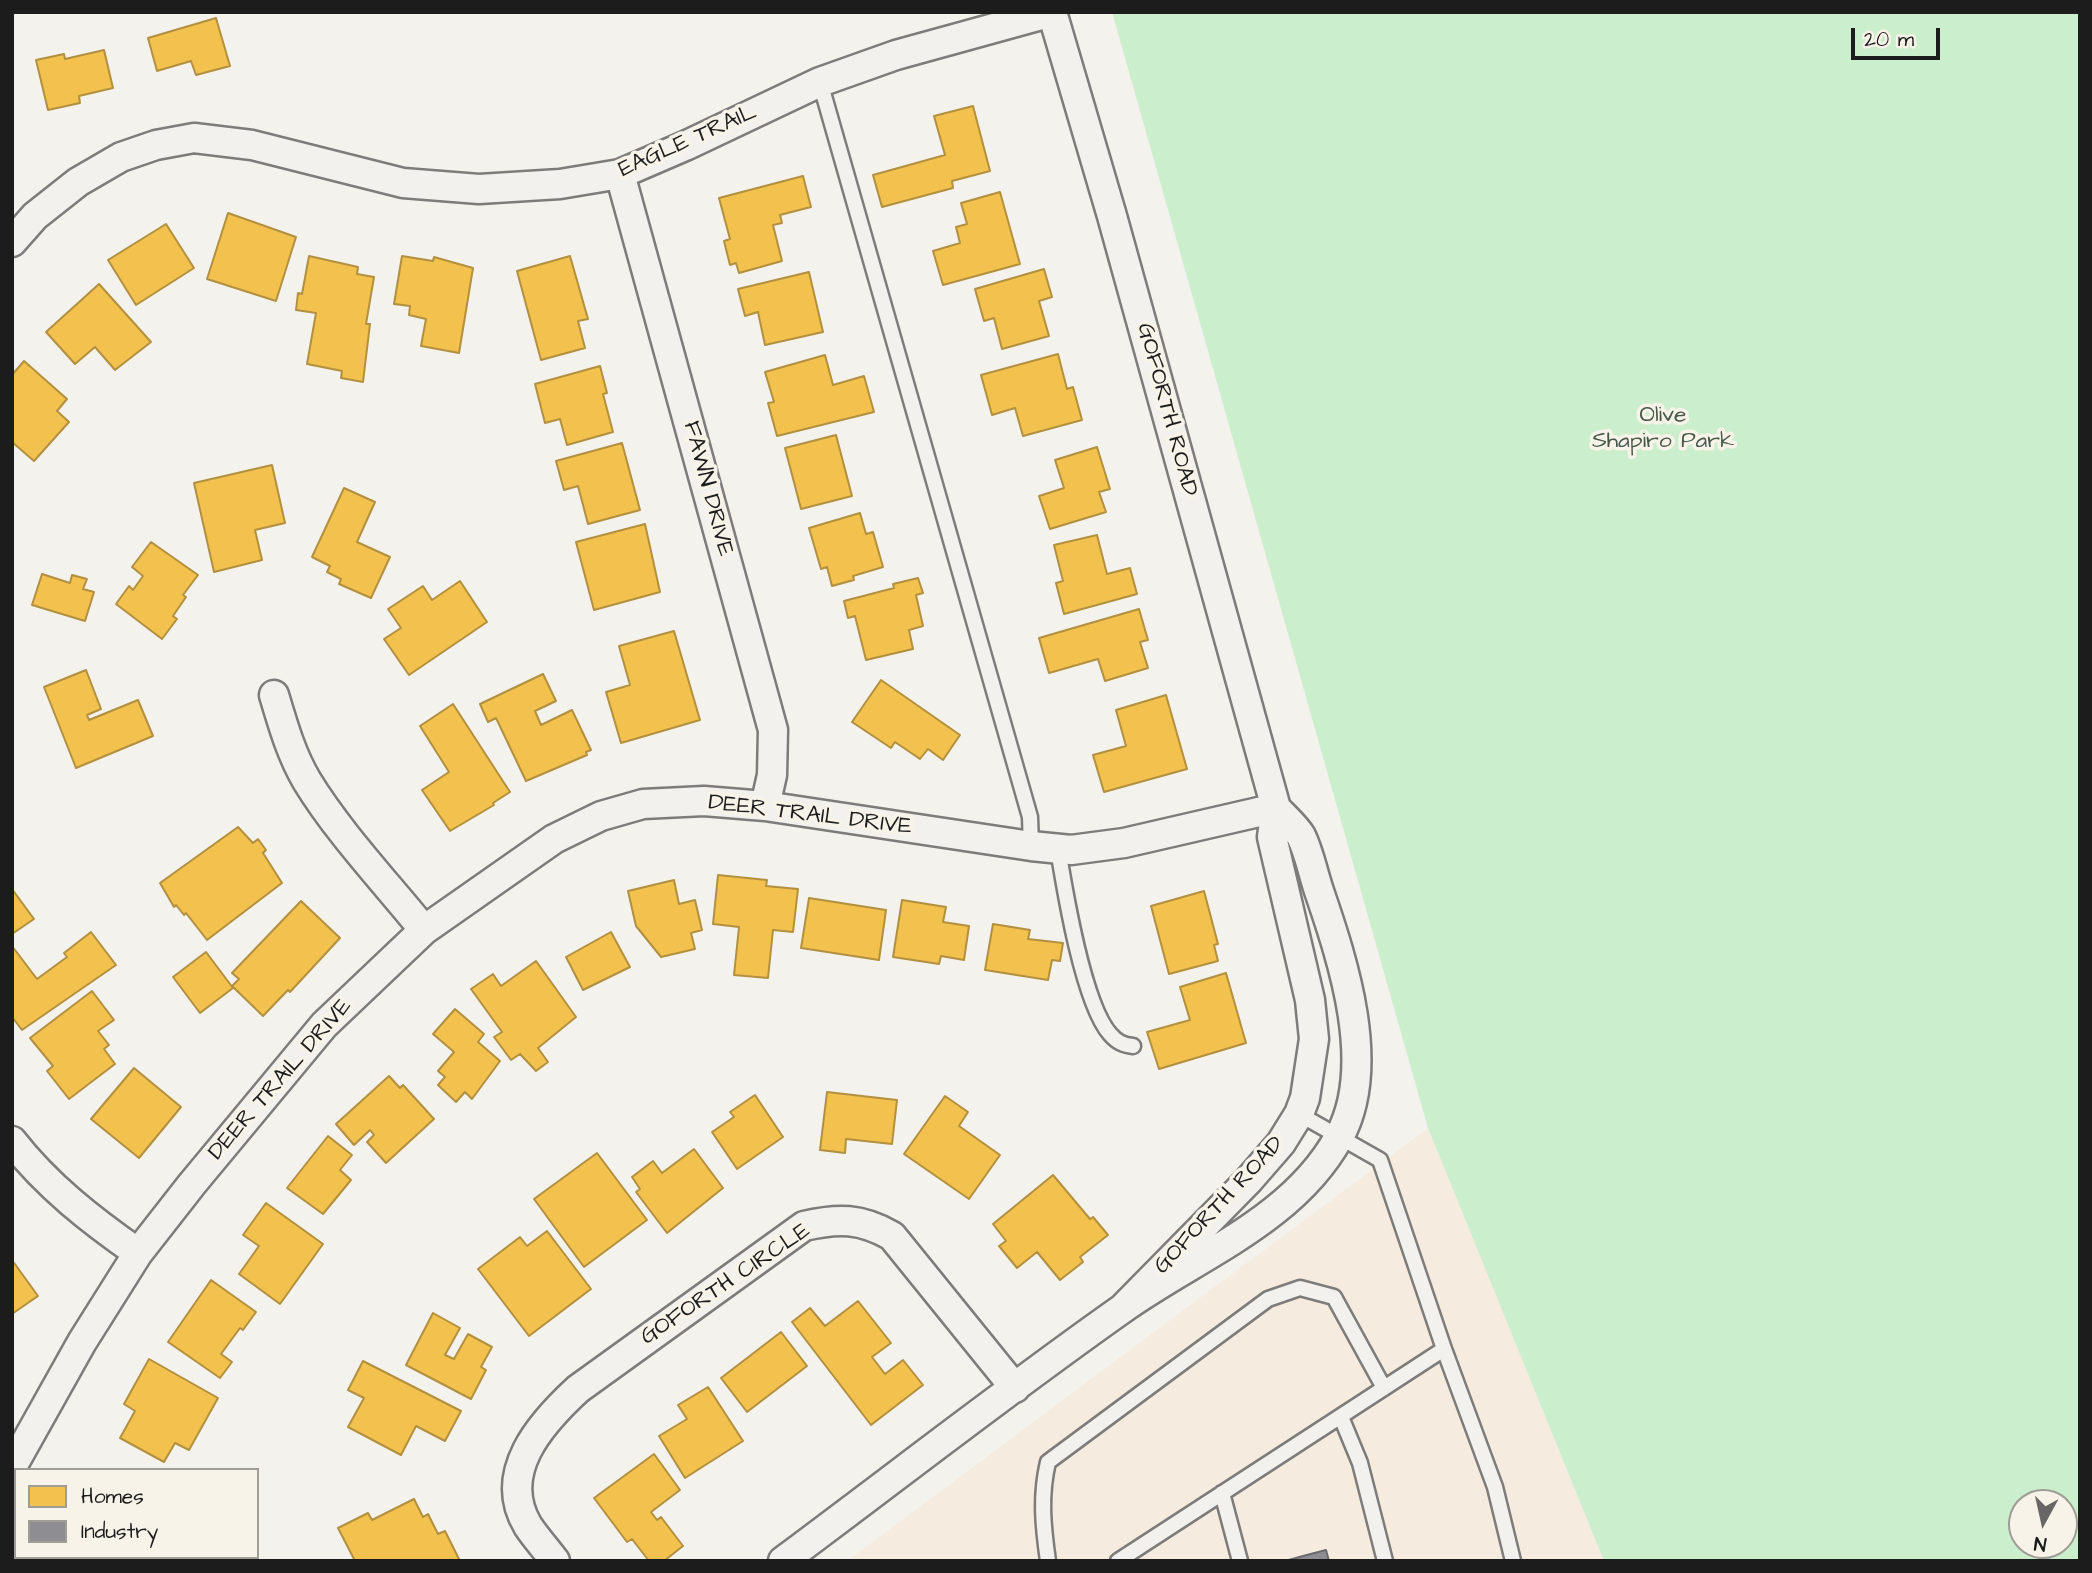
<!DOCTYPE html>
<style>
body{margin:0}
#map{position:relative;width:2092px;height:1573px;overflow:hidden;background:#f4f2ec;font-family:"Architects Daughter",sans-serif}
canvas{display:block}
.frame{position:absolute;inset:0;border:14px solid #1c1c1c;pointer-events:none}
.legend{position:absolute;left:14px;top:1468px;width:245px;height:91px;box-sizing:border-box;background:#f7f3e8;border:2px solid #9f9d96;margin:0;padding:9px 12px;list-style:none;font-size:21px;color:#1c1c1c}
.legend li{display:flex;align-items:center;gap:14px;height:35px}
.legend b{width:35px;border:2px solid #9f9d96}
.north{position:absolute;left:2008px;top:1489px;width:70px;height:70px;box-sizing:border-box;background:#f7f3e8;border:2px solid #9f9d96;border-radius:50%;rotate:188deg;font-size:19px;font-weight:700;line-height:28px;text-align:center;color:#1c1c1c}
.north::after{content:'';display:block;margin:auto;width:24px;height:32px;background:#686765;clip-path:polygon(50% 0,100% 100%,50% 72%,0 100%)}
.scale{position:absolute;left:1851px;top:28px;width:89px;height:32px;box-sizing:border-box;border:4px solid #1c1c1c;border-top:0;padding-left:9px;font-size:21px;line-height:24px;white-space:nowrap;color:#1c1c1c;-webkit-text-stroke:5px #f7f3e8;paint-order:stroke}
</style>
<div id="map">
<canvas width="2092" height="1573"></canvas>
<div class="frame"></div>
<ul class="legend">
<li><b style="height:19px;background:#f2c14e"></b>Homes</li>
<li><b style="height:19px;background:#8d8d92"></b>Industry</li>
</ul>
<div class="north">N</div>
<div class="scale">20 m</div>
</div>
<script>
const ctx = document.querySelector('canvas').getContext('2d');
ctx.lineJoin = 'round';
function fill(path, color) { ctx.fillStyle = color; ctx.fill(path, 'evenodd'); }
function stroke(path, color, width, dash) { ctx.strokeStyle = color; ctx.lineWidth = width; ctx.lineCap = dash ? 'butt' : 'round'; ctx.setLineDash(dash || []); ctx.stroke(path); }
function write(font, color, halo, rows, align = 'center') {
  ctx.font = font + ' "Architects Daughter",sans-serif'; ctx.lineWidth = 7; ctx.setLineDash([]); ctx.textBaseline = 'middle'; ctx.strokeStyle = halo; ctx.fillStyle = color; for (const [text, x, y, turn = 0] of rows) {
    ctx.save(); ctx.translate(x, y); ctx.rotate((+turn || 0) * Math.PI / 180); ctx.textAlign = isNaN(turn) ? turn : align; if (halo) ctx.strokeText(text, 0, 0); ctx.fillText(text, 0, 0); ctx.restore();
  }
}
fill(new Path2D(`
 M1428 1128 1604 1561H847Z`), '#f5ebde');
fill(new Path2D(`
 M1112 12H2080V1561H1604L1428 1128ZM2022 1503H2064V1545H2022Z`), '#cbeecd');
const homes = new Path2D(`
 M216 18 230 66 196 75 191 61 157 71 148 38Z
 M104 50 113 88 79 96 80 103 48 110 36 60 64 54 65 59Z
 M973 106 990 171 952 181 953 188 882 207 873 175 945 155 934 116Z
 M803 176 811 207 780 215 782 223 773 225 782 261 739 273 736 263 730 265 724 241 730 239 719 198Z
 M1000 192 1020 264 943 285 933 251 960 243 956 227 967 224 961 203Z
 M228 213 296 237 276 301 207 279Z
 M166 224 194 268 136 305 108 260Z
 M309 256 358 267 357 274 374 277 366 324H370L363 382 341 378 342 371 307 364 316 313 296 310 298 293 302 294Z
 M402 256 433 261 434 257 473 268 459 353 421 346 426 319 409 315 410 306 394 304Z
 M570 256 588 319 578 321 585 348 541 360 517 271Z
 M1044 269 1052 297 1039 301 1049 336 1002 349 994 318 984 321 975 289Z
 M809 272 823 332 765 345 758 312 745 316 738 289Z
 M99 284 151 342 115 370 95 347 75 364 46 332Z
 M1058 354 1067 389 1073 387 1082 420 1023 436 1015 408 992 415 981 375Z
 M825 355 833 385 864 376 874 412 777 436 768 403 774 402 765 372Z
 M24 361 67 399 57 411 69 422 34 461 12 442V375Z
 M600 366 607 393 603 394 613 432 567 445 560 419 545 423 535 384Z
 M836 435 852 496 801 509 785 448Z
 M622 443 640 510 588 524 578 486 564 490 556 461Z
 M1097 447 1110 489 1099 492 1106 512 1050 529 1039 496 1064 488 1055 460Z
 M272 465 285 523 255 530 262 560 214 572 194 483Z
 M344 488 375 502 357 542 390 557 371 598 339 584 341 579 327 572 330 566 312 557Z
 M860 513 866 534 873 532 883 567 853 576 854 580 832 586 827 567 821 569 809 528Z
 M645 524 660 592 594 610 576 542Z
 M1097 535 1107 574 1130 568 1137 594 1064 614 1056 583 1063 581 1054 545Z
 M151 542 198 575 183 595 186 597 173 616 177 619 162 639 116 604 129 586 133 590 143 576 132 567Z
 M42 574 70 583 72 575 87 579 83 589 94 592 85 621 32 605Z
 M918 578 923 593 916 595 923 626 909 630 913 649 866 660 855 616 848 618 844 601 894 588 893 584Z
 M460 581 487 622 409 675 384 639 401 628 388 609 423 586 432 600Z
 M1139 609 1148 640 1140 642 1148 668 1105 681 1098 659 1049 673 1039 638Z
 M674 631 700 720 621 743 606 692 630 685 619 646Z
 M86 670 101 709 87 715 89 720 138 700 153 736 76 768 44 687Z
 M543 674 556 701 535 711 541 725 572 710 591 750 586 752 587 755 526 781 496 718 488 722 480 704Z
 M881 680 960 735 943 760 928 749 920 759 895 742 891 748 852 722Z
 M1166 695 1187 769 1104 792 1093 755 1126 746 1116 710Z
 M453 704 510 792 493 803 494 805 450 831 422 790 449 772 420 726Z
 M238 827 253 843 258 839 266 850 263 853 282 883 207 940 186 913 184 915 176 905 174 907 160 883Z
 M718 875 767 880 766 886 798 889 793 932 773 930 768 978 734 975 739 927 713 924Z
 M674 880 679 904 695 900 702 930 691 933 695 949 661 957 636 926 628 891Z
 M12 889 34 919 12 934Z
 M1204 891 1218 944 1214 945 1218 961 1169 974 1151 906Z
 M809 898 886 910 879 960 801 948Z
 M902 900 946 907 943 922 969 926 964 960 941 956 939 964 893 957Z
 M301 901 340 938 290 992 288 990 263 1016 232 986 239 979 232 973Z
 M993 924 1030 930 1028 939 1063 943 1060 961 1052 960 1048 980 985 970Z
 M91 932 116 965 22 1030 12 1017V946L37 979 67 957 64 953Z
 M611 932 630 967 583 990 566 957Z
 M206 952 233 988 200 1013 173 977Z
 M536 961 576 1017 538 1048 548 1062 536 1071 520 1054 511 1060 494 1037 502 1032 471 989 493 974 501 986Z
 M1226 973 1246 1043 1159 1069 1147 1032 1190 1020 1180 987Z
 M92 991 114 1020 98 1031 109 1045 104 1049 115 1064 69 1099 47 1071 53 1066 30 1038Z
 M455 1009 484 1034 478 1042 500 1061 472 1099 465 1092 456 1102 438 1085 445 1077 438 1071 454 1052 433 1034Z
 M134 1068 181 1107 139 1158 91 1119Z
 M389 1076 400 1088 403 1085 434 1119 386 1163 367 1142 374 1135 370 1130 354 1145 336 1124Z
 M827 1092 897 1100 892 1144 846 1139 845 1153 820 1150Z
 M755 1095 783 1137 737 1169 712 1132 734 1117 730 1112Z
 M945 1096 968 1112 959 1126 1000 1155 969 1199 904 1154Z
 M328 1136 352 1155 340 1170 351 1180 323 1214 287 1188Z
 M694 1149 723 1188 667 1233 636 1192 640 1189 632 1177 653 1161 662 1173Z
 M597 1153 647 1220 584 1267 534 1199Z
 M1053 1175 1090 1219 1093 1217 1108 1235 1080 1257 1083 1262 1060 1280 1037 1252 1017 1268 999 1246 1006 1241 993 1224Z
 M266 1203 323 1244 280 1304 239 1274 259 1246 243 1235Z
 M547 1231 591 1289 529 1336 478 1269 520 1237 527 1246Z
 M12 1260 38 1296 12 1314Z
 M211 1280 256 1312 243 1330 240 1328 221 1354 232 1362 220 1378 168 1342Z
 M858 1301 891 1343 872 1357 885 1374 903 1360 923 1385 871 1425 792 1322 810 1308 825 1326Z
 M433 1313 460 1328 445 1355 454 1359 468 1334 492 1347 481 1367 486 1370 471 1399 406 1365Z
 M781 1332 807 1366 747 1412 721 1378Z
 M149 1359 218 1398 189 1450 175 1443 164 1462 120 1438 135 1411 124 1404Z
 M363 1361 461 1411 445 1441 416 1426 401 1455 348 1427 364 1398 348 1390Z
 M708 1387 743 1441 685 1478 659 1436 687 1419 678 1405Z
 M654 1454 680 1490 651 1512 657 1520 661 1517 683 1546 664 1561H649L632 1539 627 1542 594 1498Z
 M414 1499 423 1517 428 1514 438 1534 445 1531 460 1561H355L338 1528 368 1513 372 1520Z
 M75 1557H152L150 1561H82Z`);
fill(homes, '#f2c14e');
stroke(homes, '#b2903f', 2);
const industry = new Path2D(`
 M1326 1550 1329 1561H1285L1303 1556Z`);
fill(industry, '#8d8d92');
stroke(industry, '#6b6b6f', 2);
const lane = new Path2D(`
 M820 82 1030 817 1031 846
 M1058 849C1065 892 1083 1003 1110 1034 1117 1042 1123 1045 1133 1046
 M1299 1114 1380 1160 1444 1349 1495 1487 1513 1561
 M1341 1417 1360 1463 1385 1561
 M1222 1493 1240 1561
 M1048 1561C1043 1526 1040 1496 1048 1462L1268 1299 1300 1288 1334 1297 1384 1388
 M1118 1561 1444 1349`);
const street = new Path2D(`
 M620 174 773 730 772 775 765 806
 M12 242 35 216 78 182 121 157 156 145 194 138 252 145 403 183 479 189 560 184 620 174 685 146 820 82 896 55 1052 12 1112 216 1276 808 1272 837 1310 1000 1314 1039 1305 1098 1299 1114 1281 1143 1248 1181 1124 1307
 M274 695C283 725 291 754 307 781 338 832 386 883 424 930
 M12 1141C47 1186 92 1221 138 1253
 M12 1467 82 1342 138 1253 192 1184 324 1025 424 930 554 839 601 816 643 804 704 801 765 806 1031 846 1071 850 1124 843 1276 808
 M12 1540 16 1545
 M555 1561C546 1549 536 1538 528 1526 496 1473 541 1423 578 1389L804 1226C838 1218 861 1218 892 1236L1015 1388
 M783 1561C896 1477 1007 1390 1122 1309 1196 1256 1293 1221 1339 1137 1378 1067 1343 961 1319 891 1313 873 1309 852 1301 836 1295 826 1284 817 1276 808`);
stroke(lane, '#7d7c7a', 19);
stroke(street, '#7d7c7a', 33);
stroke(lane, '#f2f1ed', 14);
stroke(street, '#f2f1ed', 28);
write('23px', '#1c1c1c', '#f7f3e8', [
 ["EAGLE TRAIL",688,142,-24],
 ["GOFORTH ROAD",1166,410,75],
 ["FAWN DRIVE",707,489,75],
 ["DEER TRAIL DRIVE",810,816,7],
 ["DEER TRAIL DRIVE",281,1080,-49],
 ["GOFORTH ROAD",1220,1206,-47],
 ["GOFORTH CIRCLE",726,1285,-34]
]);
write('23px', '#475a4a', '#f7f3e8', [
 ["Olive",1663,416],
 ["Shapiro Park",1663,442]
]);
</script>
